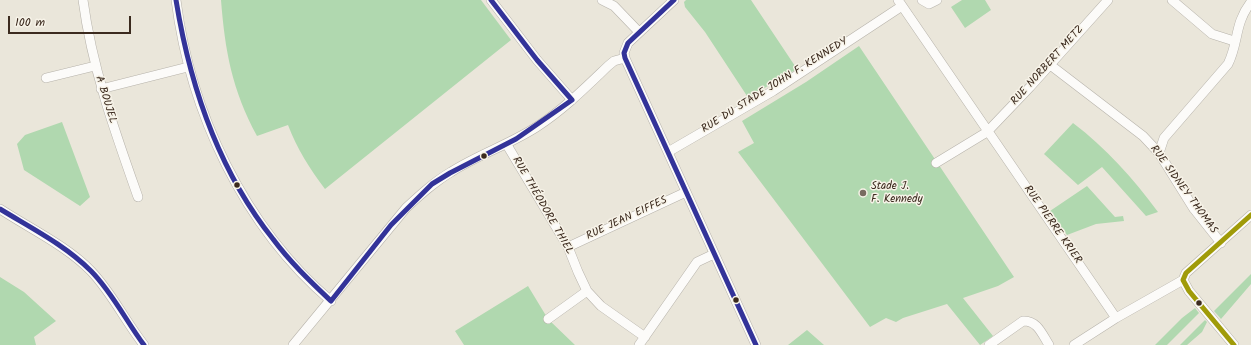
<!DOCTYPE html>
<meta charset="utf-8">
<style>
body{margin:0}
#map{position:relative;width:1251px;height:345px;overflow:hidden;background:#eae6da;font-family:Kalam,sans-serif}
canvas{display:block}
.scale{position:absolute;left:8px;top:16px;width:123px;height:18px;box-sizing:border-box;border:2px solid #3b2a1e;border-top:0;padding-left:5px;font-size:12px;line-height:14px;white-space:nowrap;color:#3b2a1e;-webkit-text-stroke:3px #f7f3e8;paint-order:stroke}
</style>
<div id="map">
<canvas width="1251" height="345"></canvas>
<div class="scale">100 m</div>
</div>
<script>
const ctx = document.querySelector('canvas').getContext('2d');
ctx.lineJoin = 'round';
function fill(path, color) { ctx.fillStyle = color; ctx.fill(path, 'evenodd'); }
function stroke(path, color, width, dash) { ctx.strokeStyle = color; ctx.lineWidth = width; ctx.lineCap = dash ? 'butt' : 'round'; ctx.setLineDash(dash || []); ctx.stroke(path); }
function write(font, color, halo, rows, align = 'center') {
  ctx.font = font + ' Kalam,sans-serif'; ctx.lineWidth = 3; ctx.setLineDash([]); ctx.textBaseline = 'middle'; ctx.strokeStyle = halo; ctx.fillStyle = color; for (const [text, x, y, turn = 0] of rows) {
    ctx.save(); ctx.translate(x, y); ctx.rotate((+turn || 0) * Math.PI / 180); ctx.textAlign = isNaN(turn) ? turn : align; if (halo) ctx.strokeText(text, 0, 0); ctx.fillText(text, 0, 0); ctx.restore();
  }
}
fill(new Path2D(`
 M221 0H481L511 40 325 189C310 169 297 149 288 125L257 136C232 90 225 51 221 0Z
 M686 0H751L797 69 761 90V91L749 99 705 32 685 7 684 2Z
 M962 0H985L991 10 965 28 951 7Z
 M859 46 1014 277 998 286 963 298 993 336 980 345 947 304 903 318 896 322 886 318 870 327 738 152 754 143 742 121 806 82Z
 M62 122 90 197 80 206 24 170 17 144 25 135Z
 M1073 123C1106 148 1133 178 1158 212L1146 216 1102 167 1078 185 1044 154Z
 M1087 186 1115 217 1123 216 1124 221 1096 224 1067 235 1050 211Z
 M1251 274V284L1221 319 1214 311Z
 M0 277 24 292 56 321 34 337 36 345H0Z
 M528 286 548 319 575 345H464L455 331Z
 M1195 308 1199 313 1167 345H1155L1182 318Z
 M1205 320 1207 322 1202 332 1187 345H1180Z
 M807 330 824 345H788Z`), '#b0d8af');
const street = new Path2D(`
 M83 0C92 68 115 132 138 197
 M176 0C190 112 244 227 331 301
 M491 0 537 60 572 100
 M602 0 614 6 639 32
 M674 0 628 43 624 53 625 58 756 345
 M898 0 1116 318
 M922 0 929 4 937 0
 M1172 0 1212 34 1234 41
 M1049 64 1143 136 1159 153 1194 209 1221 243
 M46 78 95 66
 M101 89 188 67
 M507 145 568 247 578 272 587 291 601 306 645 337
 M668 152 773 91 902 6
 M1159 153 1164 138 1228 64C1239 42 1234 24 1251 2
 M936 163 987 132 1030 87 1108 0
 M0 209C29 228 67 246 91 271 112 293 125 321 144 345
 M568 247 686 192
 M1183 280 1189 291 1234 345
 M548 319 587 291
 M293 345 406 208C420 195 434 182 451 172 479 154 511 144 538 126 564 109 586 87 608 66L614 61 625 58
 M639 345 697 262 714 254
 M989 345 1023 321C1037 320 1042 334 1049 345
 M1074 345 1116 318 1183 280 1186 273 1251 215`);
stroke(street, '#b6b2aa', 10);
stroke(street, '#fcfbf9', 9);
stroke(new Path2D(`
 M176 0C190 86 218 170 273 239 290 262 310 281 331 301L391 225 432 184 450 173 516 139 572 100 537 60 491 0
 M674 0 628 43 624 53 625 58 756 345
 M0 209C31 228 65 245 91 271 112 292 126 321 144 345`), '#339', 5);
stroke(new Path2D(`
 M1234 345 1189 291 1183 280 1186 273 1251 215`), '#a09b09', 5);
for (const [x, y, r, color] of [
 [484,156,3.5,"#3b2a1e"],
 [237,185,3.5,"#3b2a1e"],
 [863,193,4,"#786c60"],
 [736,300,3.5,"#3b2a1e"],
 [1199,303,3.5,"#3b2a1e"]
]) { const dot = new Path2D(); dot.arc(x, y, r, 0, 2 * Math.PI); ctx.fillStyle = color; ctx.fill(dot); stroke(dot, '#f7f3e8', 1.5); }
write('11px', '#3b2a1e', '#f7f3e8', [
 ["RUE NORBERT METZ",1048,66,-48],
 ["RUE DU STADE JOHN F. KENNEDY",775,86,-32],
 ["A BOUJEL",105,100,73],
 ["RUE SIDNEY THOMAS",1183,190,54],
 ["RUE THÉODORE THIEL",542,206,60],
 ["RUE JEAN EIFFES",627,219,-25],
 ["RUE PIERRE KRIER",1052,225,55]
]);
write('11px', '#3b2a1e', '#f7f3e8', [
 ["Stade J.",871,187],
 ["F. Kennedy",871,200]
], 'left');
</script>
